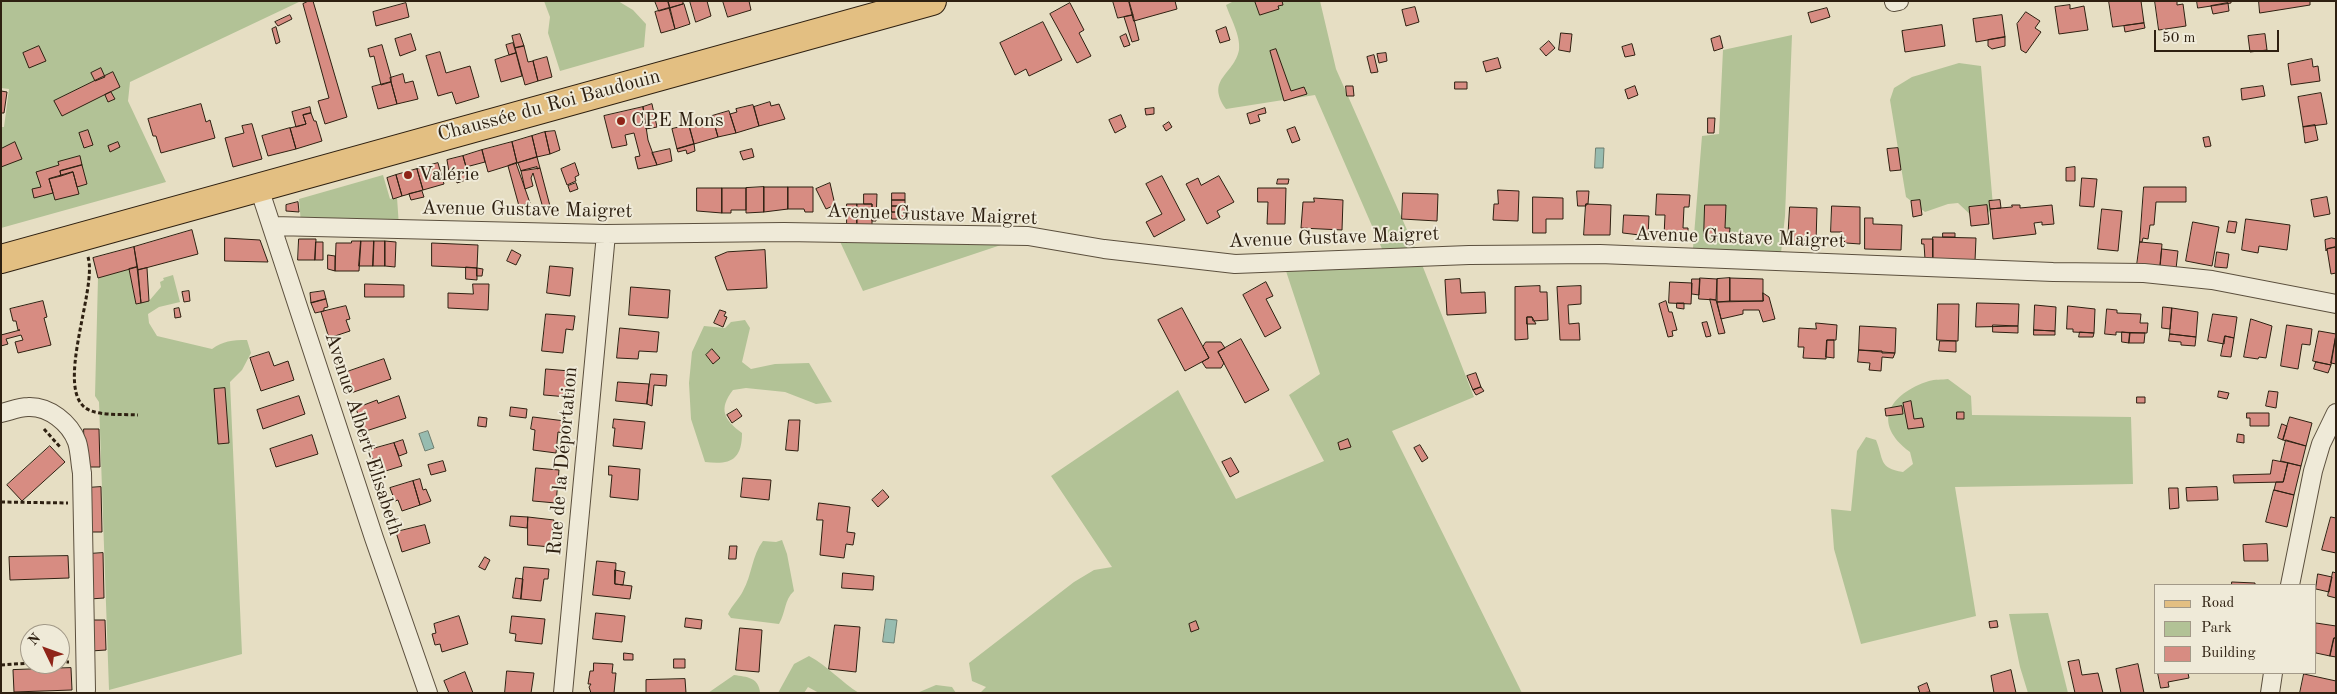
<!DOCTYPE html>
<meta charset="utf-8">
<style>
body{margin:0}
#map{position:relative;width:2337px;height:694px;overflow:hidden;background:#e6dec3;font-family:"Old Standard TT",serif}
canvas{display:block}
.frame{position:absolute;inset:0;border:2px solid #2e2011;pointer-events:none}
.legend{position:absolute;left:2154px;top:584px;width:162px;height:90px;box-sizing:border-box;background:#efead8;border:1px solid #a29988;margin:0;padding:6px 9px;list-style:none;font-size:15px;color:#2e2011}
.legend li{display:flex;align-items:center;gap:10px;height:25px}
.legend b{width:25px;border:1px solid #a29988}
.north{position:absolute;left:20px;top:624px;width:50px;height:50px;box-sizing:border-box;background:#efead8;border:1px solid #a29988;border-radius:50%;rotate:312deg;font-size:14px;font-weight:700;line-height:20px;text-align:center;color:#2e2011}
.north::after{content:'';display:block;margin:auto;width:18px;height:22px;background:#8f2418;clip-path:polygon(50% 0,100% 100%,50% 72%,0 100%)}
.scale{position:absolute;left:2154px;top:30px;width:125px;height:22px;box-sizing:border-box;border:2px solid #2e2011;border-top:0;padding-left:6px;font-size:15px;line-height:18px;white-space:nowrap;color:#2e2011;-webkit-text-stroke:4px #efead8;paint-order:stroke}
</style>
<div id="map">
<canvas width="2337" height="694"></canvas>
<div class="frame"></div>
<ul class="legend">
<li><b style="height:6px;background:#e3bf82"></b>Road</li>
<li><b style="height:14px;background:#b2c296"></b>Park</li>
<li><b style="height:14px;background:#d78c82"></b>Building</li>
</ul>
<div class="north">N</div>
<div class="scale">50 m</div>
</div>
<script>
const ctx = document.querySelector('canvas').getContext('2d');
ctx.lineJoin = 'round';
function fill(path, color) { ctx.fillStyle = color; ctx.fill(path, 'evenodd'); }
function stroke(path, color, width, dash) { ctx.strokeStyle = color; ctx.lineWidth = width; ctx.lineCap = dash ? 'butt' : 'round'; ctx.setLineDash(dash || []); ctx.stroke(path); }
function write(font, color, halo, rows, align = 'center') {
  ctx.font = font + ' "Old Standard TT",serif'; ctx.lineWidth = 4; ctx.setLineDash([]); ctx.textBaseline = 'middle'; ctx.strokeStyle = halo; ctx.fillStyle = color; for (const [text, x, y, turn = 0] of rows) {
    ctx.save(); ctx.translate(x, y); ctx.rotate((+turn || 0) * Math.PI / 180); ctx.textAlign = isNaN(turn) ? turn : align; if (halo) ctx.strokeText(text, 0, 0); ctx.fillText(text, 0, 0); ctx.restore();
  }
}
fill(new Path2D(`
 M1 1H301L130 82 128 101 166 182 1 228V127H4L9 89 1 88Z
 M544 1H618L633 10 646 24 644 47 560 71 548 33 550 17Z
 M1234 1H1320L1336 69 1419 257 1474 397 1392 431 1522 693H980L986 687 972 681 969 663 1074 582 1094 570 1112 567 1051 476 1178 390 1236 499 1324 461 1289 395 1320 374 1283 262 1386 258 1315 95 1226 109C1205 79 1234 75 1239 50 1241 36 1230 17 1226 5Z
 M1792 35 1785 216 1781 253 1693 248 1702 136 1719 134 1723 50Z
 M1959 63 1981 66 1993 206 1986 216 1976 220 1958 203 1948 204 1925 212 1906 197 1890 100 1894 88 1912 77Z
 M383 175 390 199 397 197 399 227 301 224 299 199Z
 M836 233 1028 236 863 291Z
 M129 269 136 304 149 301 161 287 160 282 164 280 163 278 173 275 180 302 159 307 148 314 149 323 157 336 212 349C223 341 232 340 247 340L251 353 242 370 230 382 242 654 109 690 99 402 95 396 98 278Z
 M745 320 750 328 742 362 751 369 775 364 809 363 832 402 816 404 785 392 746 388 733 390C718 409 724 420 742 433 742 461 729 465 705 462L691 419 689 383 692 352 704 326 725 328 731 322Z
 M1948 379 1971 396 1972 415 2131 417 2133 484 1955 487 1976 616 1861 644 1834 549 1831 509 1851 511 1857 451 1866 437 1876 440C1884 459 1878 468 1903 472L1913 464 1910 452C1871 423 1889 394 1929 381 1935 379 1942 380 1948 379Z
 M782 540 787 554 794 591C784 600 786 612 779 624L731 618 728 614C732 605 739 599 743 591 752 575 752 555 763 541L776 542Z
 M2048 613 2068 693H2028L2020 667 2009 614Z
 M809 656C828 666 841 682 859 693H819L808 687 804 693H778L794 664Z
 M734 675C747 677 758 677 760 692L708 693Z
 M936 685 952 687 956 693H917Z`), '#b2c296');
const water = new Path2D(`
 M1596 148H1604L1603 168H1595Z
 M428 431 434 448 425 451 419 434Z
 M886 619 897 620 894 643 883 642Z`);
fill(water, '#97bcb0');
stroke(water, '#6d7e70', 1);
const building = new Path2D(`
 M309 1H313L347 117 325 124 318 101 329 98 303 4Z
 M655 1H668L670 8 659 11Z
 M668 1H683V4L670 8Z
 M690 1H707L711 16 696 22Z
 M723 1H749L751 10 728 17Z
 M1113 1H1129L1133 15 1118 18Z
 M1129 1H1175L1177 9 1134 21Z
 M1255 1H1282L1283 5 1278 6 1279 9 1260 15Z
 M2109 1H2141L2144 23 2113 27Z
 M2155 1H2177V5L2183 4 2186 26 2159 30Z
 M2197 1H2231V3L2198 8Z
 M2259 1H2310V5L2260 13Z
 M406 3 409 17 376 26 373 12Z
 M1070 3 1084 30 1079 33 1091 56 1077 63 1050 14Z
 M2228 3 2229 11 2213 14 2211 6Z
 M684 4 690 24 675 29 670 8Z
 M2070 5V9L2084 6 2088 30 2059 34 2055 7Z
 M1415 7 1419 22 1406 26 1402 10Z
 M669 8 675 29 661 33 655 12Z
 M1827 8 1830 17 1811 23 1808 13Z
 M2026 12 2040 21 2035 28 2041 32 2026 53 2021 50 2017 24Z
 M290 15 292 19 278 26 275 22Z
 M1133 15 1139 40 1132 42 1124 17Z
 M2002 15 2005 37 1976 42 1973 19Z
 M1043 22 1062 60 1029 76 1026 69 1015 75 1000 43Z
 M2144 23 2145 28 2125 32 2124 26Z
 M1942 25 1945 46 1905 52 1902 31Z
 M276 27 280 42 276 44 272 29Z
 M1226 27 1230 40 1220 43 1216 31Z
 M1561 33 1572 34 1570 52 1559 50Z
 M411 34 416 50 400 56 395 39Z
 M520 34 524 46 515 48 512 36Z
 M1126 34 1130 45 1124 47 1120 37Z
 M2265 34 2267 50 2250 52 2248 36Z
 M1720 36 1723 48 1714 51 1711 39Z
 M2005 37V46L1992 49 1988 46V40Z
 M1549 41 1555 48 1546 56 1540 49Z
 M513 43 516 53 509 55 506 45Z
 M1632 44 1635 55 1625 57 1622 47Z
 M382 45 391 77V82L381 85 374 56 370 57 368 49Z
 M39 46 46 61 29 68 23 53Z
 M524 46 528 62 533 61 538 81 525 85 515 48Z
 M1276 49 1291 91 1304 87 1307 94 1284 101 1270 51Z
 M440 52 446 73 470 66 479 97 456 104 452 92 438 96 426 56Z
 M516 53 522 76 501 82 495 60Z
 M1386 53 1387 61 1379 63 1377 54Z
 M1374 55 1378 72 1371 73 1367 57Z
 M547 57 552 77 538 81 533 61Z
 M1498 58 1501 68 1486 72 1483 62Z
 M2312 59 2313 67 2318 66 2320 81 2291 85 2288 64Z
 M101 68 105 77 95 81 91 73Z
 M113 72 120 87 62 116 54 101Z
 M403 74 405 83 413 81 418 99 397 104 390 78Z
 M391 82 397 104 378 109 372 87Z
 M1455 82H1467V89H1455Z
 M1346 86H1353L1354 96H1347Z
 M1635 86 1638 95 1628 99 1625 90Z
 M2263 86 2265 96 2242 100 2241 89Z
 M1 91 7 92 4 113H1Z
 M111 92 115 99 108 102 105 95Z
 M2321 93 2327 124 2303 127 2298 97Z
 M770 102 771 106 779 104 785 119 759 126 754 107Z
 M201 104 206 122 210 120 215 138 161 153 156 136H153L148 119Z
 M652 104 657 127 646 129 643 107Z
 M753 105 759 126 736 133 730 114 737 112 736 109Z
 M310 107 311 113 303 115 306 124 296 127 292 112Z
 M643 107 648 140 657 165 638 169 635 157 640 156 634 133 625 135 627 145 612 148 604 116Z
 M1154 108V114L1146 115 1145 109Z
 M1265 108 1266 113 1258 115 1260 121 1250 124 1247 114Z
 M729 111 736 133 718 137 712 116Z
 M311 113 314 121H316L322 141 296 149 290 128 306 124 303 115Z
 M1121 115 1126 127 1115 133 1109 120Z
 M705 118 706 121 713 119 718 137 694 144 688 123Z
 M1708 118H1715L1714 133H1708Z
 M1169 122 1172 127 1166 131 1163 126Z
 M252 124 262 159 233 167 225 138 244 133 242 126Z
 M689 125 694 144 677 149 672 129Z
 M2315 125 2318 140 2305 143 2303 127Z
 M1295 127 1300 140 1292 143 1287 130Z
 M290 128 296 149 268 156 262 136Z
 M88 130 93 145 84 148 79 133Z
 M555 131 560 150 550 154 545 132Z
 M545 132 550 154 537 157 532 136Z
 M532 136 537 157 517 163 512 142Z
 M2209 137 2211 146 2205 147 2203 138Z
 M15 142 22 159 1 167V149Z
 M118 142 120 147 110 152 108 146Z
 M512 142 517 163 488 172 482 150Z
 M694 144 695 151 687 154 686 150 678 152 677 149Z
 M1898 148 1901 170 1890 171 1887 149Z
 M670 149 672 161 657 165 652 153Z
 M752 149 754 157 743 160 740 152Z
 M482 150 485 162 466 167 463 156Z
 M80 156 82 165 60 171 61 176 49 179 53 193 34 198 32 189 41 187 36 172 59 165 58 162Z
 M463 156 467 170 449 172 447 160Z
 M537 157 540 168 521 171 518 163Z
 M438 163 444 184 423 190 417 169Z
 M516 163 530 203 519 206 508 166Z
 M575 163 579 175 575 177 576 181 567 185 561 169Z
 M82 165 87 184 77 187 73 172 61 176 60 171Z
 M537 167V169L540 168 550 206 543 208 533 173 531 178 533 186 525 189 521 171Z
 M2075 167V181H2066V168Z
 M417 169 423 190 402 196 396 175Z
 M467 170 469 179 457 183 455 173Z
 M73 172 79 194 55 200 49 179Z
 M396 175 402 196 393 199 387 178Z
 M1162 176 1185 220 1154 237 1146 222 1162 214 1146 184Z
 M1219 176 1234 202 1217 211 1220 217 1207 224 1186 184 1198 178 1201 185Z
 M2082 178 2097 179 2094 207 2080 206Z
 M1278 179H1289L1288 184H1277Z
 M576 183 578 189 570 192 568 186Z
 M830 183 835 205 826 209 816 189Z
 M764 187V212L746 213V188Z
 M764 187H788V209L764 212Z
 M788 187H813V212H805L804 209H788Z
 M2144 187H2186V202H2156L2154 225H2150L2148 239 2143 238 2142 242H2140Z
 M697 188H722V213L697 211Z
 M722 188H746V210H731V213H722Z
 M1258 188H1286L1285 224H1267L1268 202H1258Z
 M1498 190 1519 191 1518 221 1493 220 1494 204H1498Z
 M422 191 424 197 411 200 409 194Z
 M1577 191H1589L1588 204H1586V206H1578Z
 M892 193H905V200H892Z
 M1403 193 1438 194 1437 221 1402 219Z
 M864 194H877L876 221H872V204H864Z
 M1657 194 1690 195 1689 207H1684L1683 228H1688V237L1664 236 1665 215H1656Z
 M1533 197 1563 198V219H1546V233H1533Z
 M2327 197 2330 214 2314 217 2311 200Z
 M1314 198 1343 200 1342 230 1301 228 1303 202H1314Z
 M892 200H905V206H892Z
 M1920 200 1922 215 1913 217 1911 201Z
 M2000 200 2001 208 1990 209 1989 201Z
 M298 202 299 212 286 211V205Z
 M847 204H857V226H847Z
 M857 204H872V226H857Z
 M1586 204 1611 205 1610 235H1584Z
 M1705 205H1726L1725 228H1730L1729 239 1704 237Z
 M1987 205 1989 224 1971 226 1969 207Z
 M2012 205H2020V208L2052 205 2054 224 2042 225V222L2034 223 2036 234 1993 239 1990 209 2012 207Z
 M892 206H905V212H892Z
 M1832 206 1860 207V244L1846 243 1842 239V232H1831Z
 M1790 207 1817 208 1816 242 1799 240V242L1788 241Z
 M2102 209 2122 211 2118 251 2098 249Z
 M892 212H905V219H892Z
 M1624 215 1649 216 1648 236 1623 233Z
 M1865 218H1873V224L1902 225 1901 250 1865 249Z
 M2246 219 2290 225 2287 250 2259 246 2258 253 2242 250Z
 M2229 221 2237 222 2235 233 2227 232Z
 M2193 222 2219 227 2212 266 2186 261Z
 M192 230 198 254 138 270 134 247Z
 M1943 233H1955V237H1943Z
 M1933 237 1976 238 1975 261 1933 260Z
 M225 238 260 240 268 262 225 261Z
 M2332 238 2336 239V247L2327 249 2326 251 2325 240Z
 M299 239H316L315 260H298Z
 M1922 239H1933V259H1925L1924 244H1922Z
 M352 241H361L359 271H335L336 243H351Z
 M361 241H374L373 266H359Z
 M374 241H385V266H373Z
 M385 241 396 242 395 267 385 266Z
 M316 242H323V260H315Z
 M2140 242 2162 244 2160 268 2137 265Z
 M432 243 478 245 477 268 432 266Z
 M134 247 137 267 98 278 93 258Z
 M2336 247V273L2331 274 2327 249Z
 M2162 249 2178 251 2176 269 2160 268Z
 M512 250 521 255 516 265 507 261Z
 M765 250 767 288 727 290 715 257 727 252Z
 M2217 252 2229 254 2227 268 2215 267Z
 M328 255 335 256V271L328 269Z
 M550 266 573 268 570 296 547 293Z
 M137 267 141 303 136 304 129 269Z
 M466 267 477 268V280L466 279Z
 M147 268 149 301 141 303 138 270Z
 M477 268 483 269 482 276H477Z
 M1700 278 1717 279 1716 300 1699 299Z
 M1730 278 1763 279V301H1730Z
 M1730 278V301L1717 302V279Z
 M1460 279 1461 293 1485 292 1486 313 1447 315 1445 280Z
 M1692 279H1700L1699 295 1692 294Z
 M1266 282 1273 296 1266 299 1281 328 1265 337 1243 295Z
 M1670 282 1692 283 1691 304 1669 303Z
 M365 284 404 285V297H365Z
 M473 284H489L488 310 448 308V293L473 294Z
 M1540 286V292H1547L1548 320 1533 321 1532 317H1527L1528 339 1515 340V287Z
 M1581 286V304L1568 305 1569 324 1579 323 1580 340H1560L1557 287Z
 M631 287 670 290 668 318 629 315Z
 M189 291 190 301 184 302 182 292Z
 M324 291 326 299 311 303 310 293Z
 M1763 293 1769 297 1775 319 1763 322 1759 310H1743V314L1721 319 1717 302 1763 301Z
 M326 299 328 307 324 308V311L315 313 311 303Z
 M1710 299 1716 300 1725 333 1719 334Z
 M43 301 47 317 44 318 51 345 18 353 15 342 23 340 21 335 6 339 8 344 1 346V335L20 330H18L16 321H13L10 309Z
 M1666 301 1669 312H1672L1677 330 1672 331 1673 336 1668 337 1659 304Z
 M1677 303H1684V309L1677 308Z
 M1977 303 2019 304 2018 326 1976 327Z
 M1938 304H1959L1958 341 1937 340Z
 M2035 305 2056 307 2055 331 2034 330Z
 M346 306 350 319 346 320 350 331 329 338 321 312Z
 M2068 306 2095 309 2094 333 2073 332V329H2067Z
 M2163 307 2172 308 2170 329 2162 328Z
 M179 308 181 317 175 318 174 309Z
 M1182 308 1209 358 1185 371 1158 320Z
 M2172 308 2198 312 2196 337 2170 334Z
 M2107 309 2117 310V313L2141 314 2140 323H2148L2147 333 2116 332V335L2105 334Z
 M720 310 726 312 724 316 727 317 723 327 714 323Z
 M546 314 575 316 573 330 566 329 563 353 542 351Z
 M2213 314 2237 317 2234 338 2225 336 2224 344 2208 341Z
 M1527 317H1532L1536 324H1527Z
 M2251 319 2272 326 2266 358 2259 357 2258 359 2244 357Z
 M1707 322 1711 336 1706 337 1702 323Z
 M1816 323 1837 325 1836 340H1827L1826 359 1803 358 1804 347H1798L1799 328 1816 329Z
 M1993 325 2018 326V333L1993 332Z
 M2287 325 2312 329 2310 345 2302 344 2298 369 2281 366Z
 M1860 326 1896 328 1895 353 1859 350Z
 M620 328 659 332 657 352 639 351 638 359 617 358Z
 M2034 330 2055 331V335H2034Z
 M2319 331 2336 334 2331 365 2313 361Z
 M2080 332 2094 333 2093 337H2079Z
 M2122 332 2130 333 2129 343 2122 342Z
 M2130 333H2145L2144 343H2129Z
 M2170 334 2196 337 2195 346 2181 345V342L2169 341Z
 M2336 335V364L2331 363Z
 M2225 336 2234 338 2231 357 2221 356Z
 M1241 339 1269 390 1245 403 1218 352Z
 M1827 340H1834V358L1826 357Z
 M1940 341H1956V352L1939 351Z
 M1206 342H1221L1225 348 1218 352 1224 363 1221 368H1206L1202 362 1209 358 1203 347Z
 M712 349 720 358 713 364 706 355Z
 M1859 350 1882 351V353H1895L1893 358 1882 357 1881 371 1869 370 1870 363 1858 362Z
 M269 352 274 366 288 361 294 380 261 391 250 358Z
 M384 359 391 379 351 393 344 373Z
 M2316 362 2331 365 2328 373 2314 369Z
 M546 369 570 371 568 397 544 395Z
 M1476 373 1481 387 1473 390 1467 376Z
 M651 374 667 375 666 386 654 385 652 406 647 404Z
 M618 382 649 384 647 404 616 401Z
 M1481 387 1484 391 1476 395 1473 390Z
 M225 388 229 443 218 444 214 389Z
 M2219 391 2229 393 2227 399 2218 397Z
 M2269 391 2278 392 2276 408 2266 406Z
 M299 396 305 414 263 429 257 410Z
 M399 396 406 418 363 432 356 408 377 400 378 403Z
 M2137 397H2145V403H2137Z
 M1911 401 1914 419 1922 418 1924 427 1908 429 1903 403Z
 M1902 406 1903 414 1886 416 1885 409Z
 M511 407 527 409 526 418 510 416Z
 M737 409 742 416 732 423 727 415Z
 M1957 412H1964V419H1957Z
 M2247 413H2269V426H2250V418H2247Z
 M479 417 487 418 486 427 478 426Z
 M533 417 565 421 563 433 558 432 556 453 533 450 535 430 531 429Z
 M2290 417 2312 423 2306 446 2283 440Z
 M614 419 645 422 642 449 613 446 615 428H613Z
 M789 420H800L798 451 786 450Z
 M2282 424 2287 426 2283 440 2278 438Z
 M84 429H99L100 467H85Z
 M2238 434 2244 435V443L2237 442Z
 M312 435 318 454 276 467 270 449Z
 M1348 439 1351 447 1340 450 1338 443Z
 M403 440 407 453 399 456 394 443Z
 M2286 440 2306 446 2301 466 2281 461Z
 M394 443 402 466 379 473 369 450Z
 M1420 445 1428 458 1422 462 1414 448Z
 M50 446 65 462 22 501 7 485Z
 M1231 458 1239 472 1230 477 1222 462Z
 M2273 460 2288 463 2283 482 2234 483 2233 475 2270 474Z
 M443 461 446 471 431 475 428 465Z
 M2288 463 2301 466 2294 495 2274 490 2276 482H2283Z
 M609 466 640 469 638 500 610 497 612 475H609Z
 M536 468 559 470 556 503 533 501Z
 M743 478 771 480 769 500 741 497Z
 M420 479 423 490 426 489 431 501 420 505 413 481Z
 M413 481 420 505 402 511 398 500 395 501 390 488Z
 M101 487 102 532H87L86 488Z
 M2217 487 2218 500 2187 501 2186 488Z
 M2169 488H2178L2179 508 2170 509Z
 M883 490 889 497 878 507 872 500Z
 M2274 490 2294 495 2287 527 2266 522Z
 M819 503 850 507 847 532 855 533 853 545 846 544 844 558 820 555 823 520H817Z
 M511 516 528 517 527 528 510 526Z
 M528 517 554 520 551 547 528 545Z
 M2331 517 2336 518V553L2322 550Z
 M425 525 430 543 402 552 396 532Z
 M2267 544 2268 561H2244L2243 545Z
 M730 546H737L736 559H729Z
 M103 553 104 598 90 599 88 554Z
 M68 556 69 578 10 580 9 557Z
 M485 557 490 560 485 570 479 567Z
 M597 561 616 563 615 584 632 586 630 599 593 595Z
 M524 567 549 569 548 579H544L541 601 521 599Z
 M615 570 625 572 623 585 615 584Z
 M2333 572 2336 573V598L2328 596Z
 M843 573 874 576 873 590 842 588Z
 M2318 574 2332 577 2329 592 2316 589Z
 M516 578 523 579 521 599 513 598Z
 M2232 582 2255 583V585H2232Z
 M596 613 625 616 622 642 593 639Z
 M459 616 468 644 442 652 440 644 435 645 432 634 436 633 434 624Z
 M512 616 545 619 542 644 515 641 516 634 510 633Z
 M686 618 702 620 701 629 685 627Z
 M91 620H105L106 650 91 651Z
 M1196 621 1199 629 1191 632 1189 624Z
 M1997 621 1998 627 1990 628 1989 622Z
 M2316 623 2336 626V638H2334L2330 656 2316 653Z
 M835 625 860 627 856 672 829 669Z
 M740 628 762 630 759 672 736 670Z
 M2334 638H2336V657L2330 656Z
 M624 653 633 654V660H624Z
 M674 659H685V668H674Z
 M2079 660 2082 675 2098 673 2103 693H2075L2068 662Z
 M594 663 613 664 612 673H616L614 693H591L589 687 591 684H588L590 671H593Z
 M2138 664 2144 693H2121L2116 669Z
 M71 668 72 690 14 692 13 670Z
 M2011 670 2016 693H1994L1991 676Z
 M507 671 534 673 531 693H505Z
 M465 672 473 693H449L444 681Z
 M2158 673H2188L2189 678 2168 682 2169 687 2161 688Z
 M2304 674 2336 681V693H2300Z
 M685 679 686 693H646V680Z
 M1927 683 1930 692 1920 693 1918 687Z`);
fill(building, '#d78c82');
stroke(building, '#2e2011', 1);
const street = new Path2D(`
 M1894 2 1899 1
 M259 188 374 538 428 693
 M273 226 606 234 784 232 1028 236 1104 249 1235 264 1469 255 1600 254 2053 272 2144 273 2212 280 2336 304
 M1 413C10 411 19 407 28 407 49 406 70 423 77 442 80 451 80 463 82 473L86 690
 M2290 585 2313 471 2321 444 2336 413
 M563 693 606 234
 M2270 693 2273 673`);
const primary = new Path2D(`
 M1 259 932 1`);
stroke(street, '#5c503e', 20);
stroke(primary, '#2e2011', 30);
stroke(new Path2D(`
 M88 257C98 289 52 393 89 410 103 416 123 414 138 415
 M44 429 60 447
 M1 502 68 503
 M60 662H69
 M1 665 30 663`), '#2e2011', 3, [4, 2.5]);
stroke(street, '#efead8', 18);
stroke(primary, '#e3bf82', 28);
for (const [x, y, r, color] of [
 [621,121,5,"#8f2418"],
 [408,175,5,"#8f2418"]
]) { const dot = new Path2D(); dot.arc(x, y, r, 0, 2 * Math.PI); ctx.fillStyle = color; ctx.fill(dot); stroke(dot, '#efead8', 2); }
write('20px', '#2e2011', '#efead8', [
 ["Chaussée du Roi Baudouin",549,106,-15],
 ["Avenue Gustave Maigret",527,210,1],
 ["Avenue Gustave Maigret",932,215,2],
 ["Avenue Gustave Maigret",1334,238,-2],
 ["Avenue Gustave Maigret",1740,238,2],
 ["Avenue Albert-Elisabeth",363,434,72],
 ["Rue de la Déportation",563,461,-85]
]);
write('20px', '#2e2011', '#efead8', [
 ["CPE Mons",631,121],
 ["Valérie",418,175]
], 'left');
</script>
